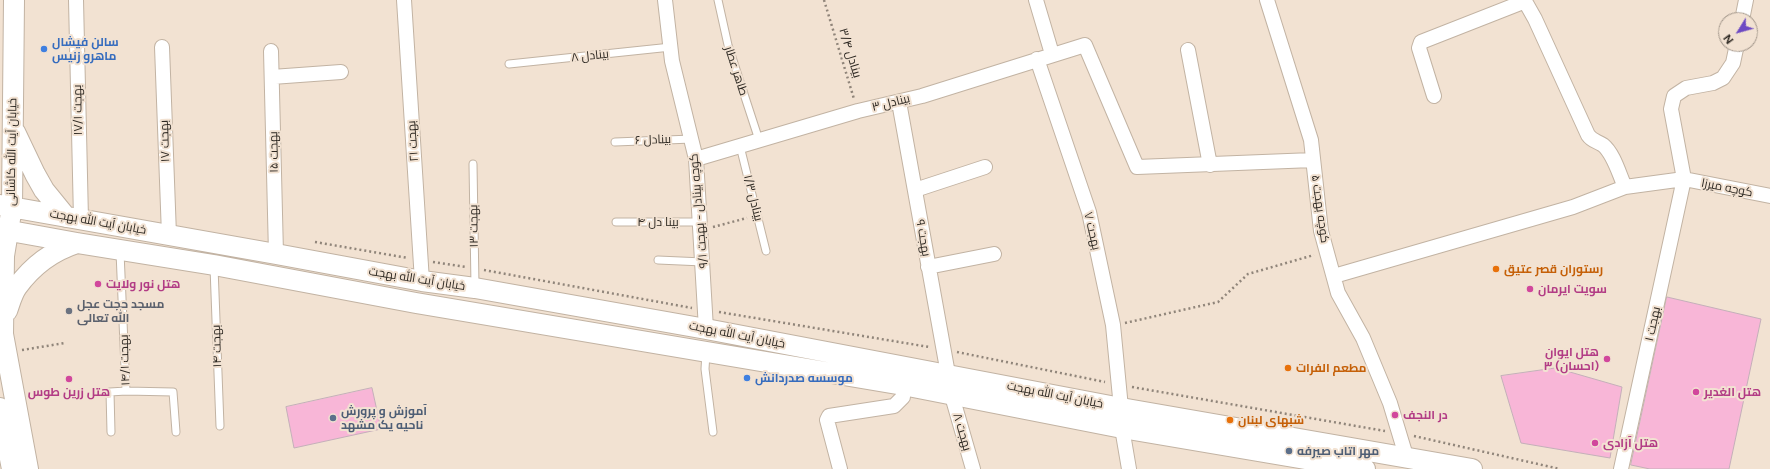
<!DOCTYPE html>
<meta charset="utf-8">
<style>
body{margin:0}
#map{position:relative;width:1770px;height:469px;overflow:hidden;background:#f2e2d2;font-family:Figtree,sans-serif}
canvas{display:block}
.north{position:absolute;left:1718px;top:12px;width:40px;height:40px;box-sizing:border-box;background:#f2e2d2;border:1px solid #a3978b;border-radius:50%;rotate:233deg;font-size:11px;font-weight:700;line-height:16px;text-align:center;color:#2c2721}
.north::after{content:'';display:block;margin:auto;width:14px;height:18px;background:#6d4ac3;clip-path:polygon(50% 0,100% 100%,50% 72%,0 100%)}
</style>
<div id="map">
<canvas width="1770" height="469"></canvas>
<div class="north">N</div>
</div>
<script>
const ctx = document.querySelector('canvas').getContext('2d');
ctx.lineJoin = 'round';
function fill(path, color) { ctx.fillStyle = color; ctx.fill(path, 'evenodd'); }
function stroke(path, color, width, dash) { ctx.strokeStyle = color; ctx.lineWidth = width; ctx.lineCap = dash ? 'butt' : 'round'; ctx.setLineDash(dash || []); ctx.stroke(path); }
function write(font, color, halo, rows, align = 'center') {
  ctx.font = font + ' Figtree,Cairo,sans-serif'; ctx.lineWidth = 4; ctx.setLineDash([]); ctx.textBaseline = 'middle'; ctx.strokeStyle = halo; ctx.fillStyle = color; for (const [text, x, y, turn = 0] of rows) {
    ctx.save(); ctx.translate(x, y); ctx.rotate((+turn || 0) * Math.PI / 180); ctx.textAlign = isNaN(turn) ? turn : align; if (halo) ctx.strokeText(text, 0, 0); ctx.fillText(text, 0, 0); ctx.restore();
  }
}
const building = new Path2D(`
 M1667 297 1761 319 1729 469H1650L1631 465Z
 M1556 368 1622 387 1610 458 1521 443 1501 376Z
 M372 388 381 429 294 448 286 407Z`);
fill(building, '#f8b6d7');
stroke(building, '#c4afb9', 1);
const lane = new Path2D(`
 M718 0 728 45 759 140
 M509 64 671 47
 M615 142 692 139
 M740 146 766 251
 M473 164 475 286
 M616 222H701
 M658 260 703 262
 M214 267 220 426
 M706 353 705 369 713 432
 M126 391 173 392 176 432
 M111 432 110 392 126 391 120 252`);
const street = new Path2D(`
 M76 0 81 219
 M404 0 422 281
 M665 0 672 61 696 159 706 329
 M1036 0 1052 54
 M1267 0 1311 140 1321 231 1338 293 1363 338 1390 403 1406 456
 M1742 20 1746 0
 M162 47 169 235
 M1188 50 1210 165
 M271 51 276 254
 M1037 59 1089 212 1113 325 1121 408
 M272 77 341 72
 M1434 96 1419 48 1421 42 1523 2 1526 3 1535 19 1588 135C1592 141 1597 141 1603 145 1614 154 1619 174 1625 187
 M899 102 948 374
 M696 159 858 111 922 96 1085 45 1137 167 1313 160
 M915 190 985 167
 M928 267 994 254
 M1334 276 1573 207 1625 187 1684 179 1770 196
 M952 396 973 469
 M1122 428 1129 469
 M840 469 827 420 829 416 894 406 903 397V385
 M1621 469 1684 179 1671 109 1674 96 1686 88 1713 83 1723 78 1733 63 1737 44`);
const secondary = new Path2D(`
 M14 0 12 207 4 256 3 334 28 469
 M15 132 35 174 44 190 66 217
 M0 205 276 254 422 281 475 288 706 329 1121 408 1472 469
 M0 229 77 243 214 265 416 303 903 385 1122 428 1365 469
 M7 311C10 303 12 294 17 287 33 265 52 251 77 243
 M0 408 12 469`);
stroke(lane, '#c2b3a3', 9);
stroke(street, '#c2b3a3', 16);
stroke(secondary, '#c2b3a3', 22);
stroke(new Path2D(`
 M824 0 854 99
 M713 227 747 218
 M315 242 408 258
 M433 262 466 267
 M484 270 692 308
 M719 312 929 347
 M1125 323 1218 302 1248 274 1314 255
 M22 350 65 343
 M957 352 1105 382
 M1132 387 1385 431
 M1414 436 1560 469`), '#90857a', 2.5, [2, 3]);
stroke(lane, '#fff', 7);
stroke(street, '#fff', 14);
stroke(secondary, '#fff', 20);
for (const [x, y, r, color] of [
 [44,49,4,"#3f7fe0"],
 [1496,269,4,"#e8710a"],
 [98,284,4,"#d1479c"],
 [1530,289,4,"#d1479c"],
 [69,311,4,"#6b7280"],
 [1607,359,4,"#d1479c"],
 [1288,368,4,"#e8710a"],
 [747,378,4,"#3f7fe0"],
 [69,379,4,"#d1479c"],
 [1696,392,4,"#d1479c"],
 [1395,415,4,"#d1479c"],
 [333,418,4,"#5c6f8a"],
 [1230,420,4,"#e8710a"],
 [1595,443,4,"#d1479c"],
 [1289,451,4,"#5c6f8a"]
]) { const dot = new Path2D(); dot.arc(x, y, r, 0, 2 * Math.PI); ctx.fillStyle = color; ctx.fill(dot); stroke(dot, '#f2e2d2', 1.5); }
write('bold 12px', '#366cbe', '#f2e2d2', [
 ["سالن فیشال",52,42],
 ["ماهرو زنیس",52,56],
 ["موسسه صدردانش",755,378]
], 'left');
write('12px', '#2c2721', '#f2e2d2', [
 ["بینادل ۳/۴",850,53,73],
 ["بینادل ۸",590,56,-6],
 ["طاهر عطار",736,71,72],
 ["بینادل ۳",891,103,-14],
 ["بهجت ۱۷/۱",78,110,-91],
 ["بینادل ۶",653,140,-2],
 ["بهجت ۱۷",165,141,-92],
 ["بهجت ۲۱",413,141,-94],
 ["خیابان آیت الله کاشانی",12,152,-89],
 ["بهجت ۱۵",274,152,-91],
 ["کوچه میرزا",1727,188,11],
 ["بینادل ۱/۳",753,198,76],
 ["کوچه بهجت ۵",1320,209,82],
 ["کوچه بینادل - بهجت ۹/۱",699,211,-95],
 ["خیابان آیت الله بهجت",98,222,10],
 ["بینا دل ۴",658,222],
 ["بهجت ۱۳",474,226,-91],
 ["بهجت ۷",1092,231,77],
 ["بهجت ۹",923,238,80],
 ["خیابان آیت الله بهجت",417,279,9],
 ["بهجت ۱",1653,324,-78],
 ["خیابان آیت الله بهجت",737,335,11],
 ["بهجت ۱۴",217,346,-92],
 ["بهجت ۱۴/۱",125,360,-92],
 ["خیابان آیت الله بهجت",1055,395,11],
 ["بهجت ۸",962,432,74]
]);
write('bold 12px', '#c56008', '#f2e2d2', [
 ["رستوران قصر عتیق",1504,269],
 ["مطعم الفرات",1296,368],
 ["شبهای لبنان",1238,420]
], 'left');
write('bold 12px', '#b23c85', '#f2e2d2', [
 ["هتل نور ولایت",106,284],
 ["سویت ایرمان",1538,289],
 ["هتل ایوان",1599,352,"right"],
 ["۳ (احسان)",1599,366,"right"],
 ["هتل زرین طوس",69,392,"center"],
 ["هتل الغدیر",1704,392],
 ["در النجف",1403,415],
 ["هتل آزادی",1603,443]
], 'left');
write('bold 12px', '#5b616d', '#f2e2d2', [
 ["مسجد حجت عجل",77,304],
 ["الله تعالی",77,318]
], 'left');
write('bold 12px', '#4e5e75', '#f2e2d2', [
 ["آموزش و پرورش",341,411],
 ["ناحیه یک مشهد",341,425],
 ["مهر اتاب صيرفه",1297,451]
], 'left');
</script>
